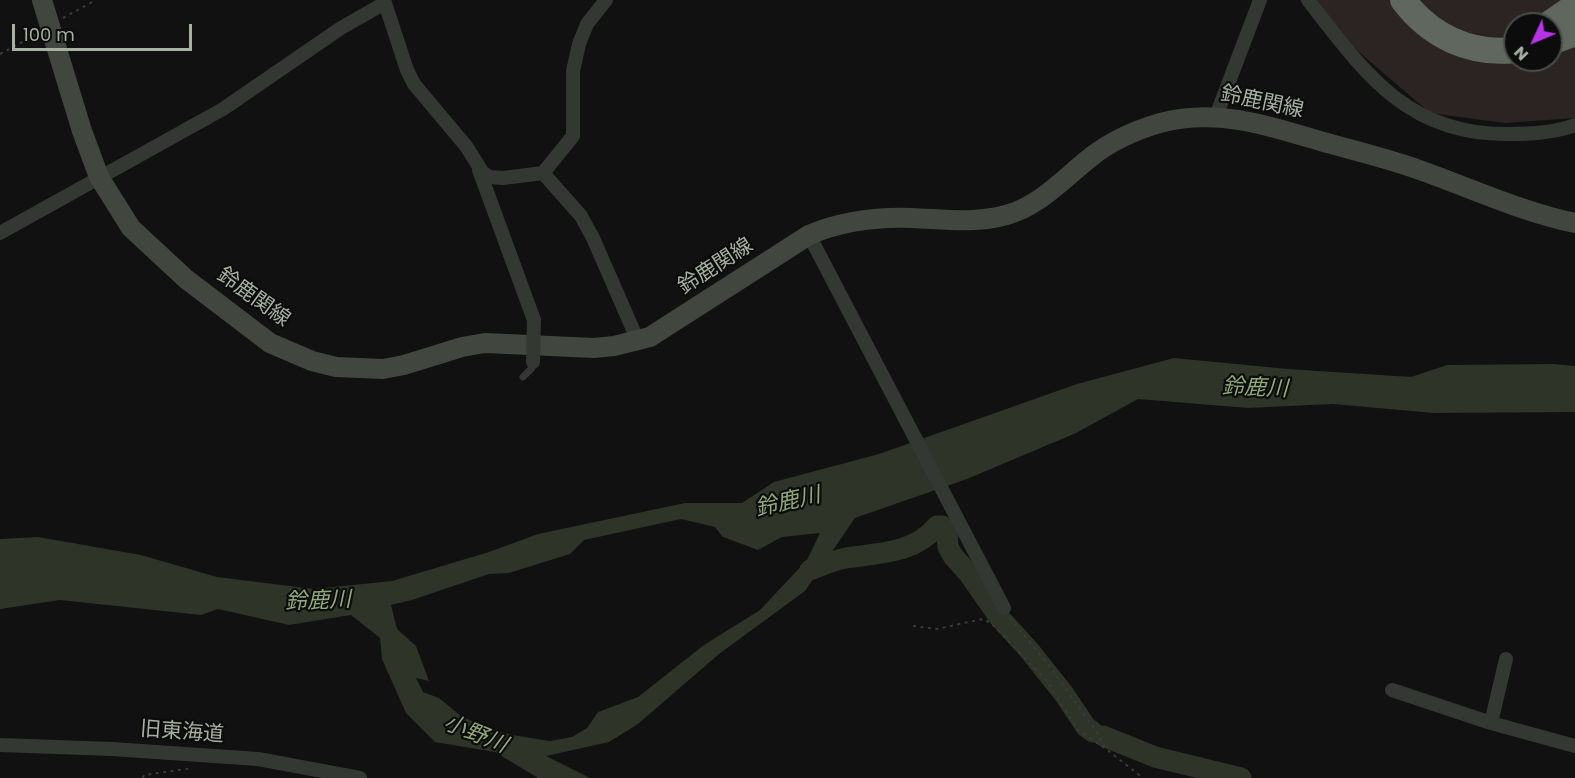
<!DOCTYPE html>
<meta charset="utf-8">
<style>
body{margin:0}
#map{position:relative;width:1575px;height:778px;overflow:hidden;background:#101110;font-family:Poppins,sans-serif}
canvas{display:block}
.north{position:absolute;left:1503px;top:12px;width:60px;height:60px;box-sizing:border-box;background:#0b0c0b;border:2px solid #494e47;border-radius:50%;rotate:226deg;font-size:16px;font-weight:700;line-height:24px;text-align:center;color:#a6b1a2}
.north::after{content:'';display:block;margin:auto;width:21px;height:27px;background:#b733e6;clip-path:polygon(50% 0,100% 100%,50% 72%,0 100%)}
.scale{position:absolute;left:12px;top:24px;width:180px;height:27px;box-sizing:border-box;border:3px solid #a6b1a2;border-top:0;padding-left:8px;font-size:18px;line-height:21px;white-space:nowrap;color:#a6b1a2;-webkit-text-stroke:4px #0b0c0b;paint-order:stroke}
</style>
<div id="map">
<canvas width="1575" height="778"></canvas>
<div class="north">N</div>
<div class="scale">100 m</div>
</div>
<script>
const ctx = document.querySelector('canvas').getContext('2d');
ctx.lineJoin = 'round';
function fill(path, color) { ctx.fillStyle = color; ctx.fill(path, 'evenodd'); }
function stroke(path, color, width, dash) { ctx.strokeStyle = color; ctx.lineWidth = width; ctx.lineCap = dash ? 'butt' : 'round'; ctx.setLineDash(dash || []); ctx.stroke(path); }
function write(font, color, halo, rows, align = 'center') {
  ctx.font = font + ' Poppins,"Noto Sans JP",sans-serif'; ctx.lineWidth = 4.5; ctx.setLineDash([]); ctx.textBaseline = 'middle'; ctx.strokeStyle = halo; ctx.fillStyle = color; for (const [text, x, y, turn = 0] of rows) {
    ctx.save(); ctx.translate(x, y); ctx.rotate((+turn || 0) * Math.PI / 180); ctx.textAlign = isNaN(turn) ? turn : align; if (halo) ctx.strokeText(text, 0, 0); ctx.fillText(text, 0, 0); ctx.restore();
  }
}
fill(new Path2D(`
 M1317 0H1575V118L1505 123 1430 113 1345 40ZM1515 24H1551V60H1515Z`), '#2b2423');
fill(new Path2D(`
 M1174 358 1288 369 1411 377 1447 365 1554 364 1575 366V412L1434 413 1333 404 1248 408 1138 399 1076 433 967 479 855 518 805 591 719 654 638 724 609 742 546 756 590 778H538L495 752 435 742 406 713 382 659 380 638 351 615 289 625 218 609 201 615 60 600 0 609V539L38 537 141 555 217 577 314 589 392 581 489 552 538 534 685 503H742L774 482 879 454 1077 384ZM681 519 715 527 723 537 758 550 782 537 820 533 807 560 760 610 704 645 638 697 598 712 587 728 572 737 550 741 512 735 482 726 461 716 439 698 423 692 416 678 429 681 416 646 397 629 391 605 412 600 489 574 509 573 570 554 584 540Z`), '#2e3427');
stroke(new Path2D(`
 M810 570C821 566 834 560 846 558 878 553 914 554 937 526H942L947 531 948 547 953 556 969 574 999 617 1029 650 1064 694 1086 727 1093 732
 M1103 736 1155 757 1241 778`), '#2e3427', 21);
stroke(new Path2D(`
 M63 18 96 0
 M0 54 37 34
 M1010 618 1051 668 1096 731 1106 749 1143 778
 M913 626 937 629 983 619 991 623 1046 680 1078 730 1106 749
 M143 778 144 775 187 769 190 767`), '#393d37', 2, [3, 4.5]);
stroke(new Path2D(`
 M523 377 532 368 533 362`), '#343833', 7);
stroke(new Path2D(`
 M384 0 407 70 414 84 466 146 483 173 490 177 503 178 543 173 573 136V71L579 44 587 24 606 0
 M1308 0C1364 72 1407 135 1507 134 1530 134 1553 133 1575 125
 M1216 116 1260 0
 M479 170 534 320
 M543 173 581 216 593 238 638 341
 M0 233 223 109 341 28 385 3
 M809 235 1004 608
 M1392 690 1491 723 1575 746
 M1491 723 1506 659
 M0 745 112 749 258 759 360 778`), '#343833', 14);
stroke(new Path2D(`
 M42 0 82 131 99 177 131 228 186 279 270 343 312 361 336 367 383 369 404 365 462 347 485 343 594 348 614 346 650 337 667 326 809 235C842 221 875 217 911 218 943 219 974 224 1006 215 1040 206 1064 178 1091 157 1111 141 1136 130 1160 123 1216 108 1267 125 1320 141 1355 151 1391 159 1425 172 1475 190 1523 212 1575 223`), '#41463f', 20);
stroke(new Path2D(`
 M1403 0C1430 36 1470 55 1515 50
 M1549 24 1575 6
 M1551 42 1575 33`), '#5f675e', 26);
stroke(new Path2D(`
 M533 362 534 320`), '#343833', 14);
write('21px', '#a6b1a2', '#0b0c0b', [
 ["鈴鹿関線",1262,103,12],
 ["鈴鹿関線",716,267,-33],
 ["鈴鹿関線",253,298,36],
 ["旧東海道",182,733,4]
]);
write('italic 22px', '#91ab7a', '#0b0c0b', [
 ["鈴鹿川",1255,389,2],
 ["鈴鹿川",788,503,-13],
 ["鈴鹿川",318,602,-2],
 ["小野川",475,735,22]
]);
</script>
